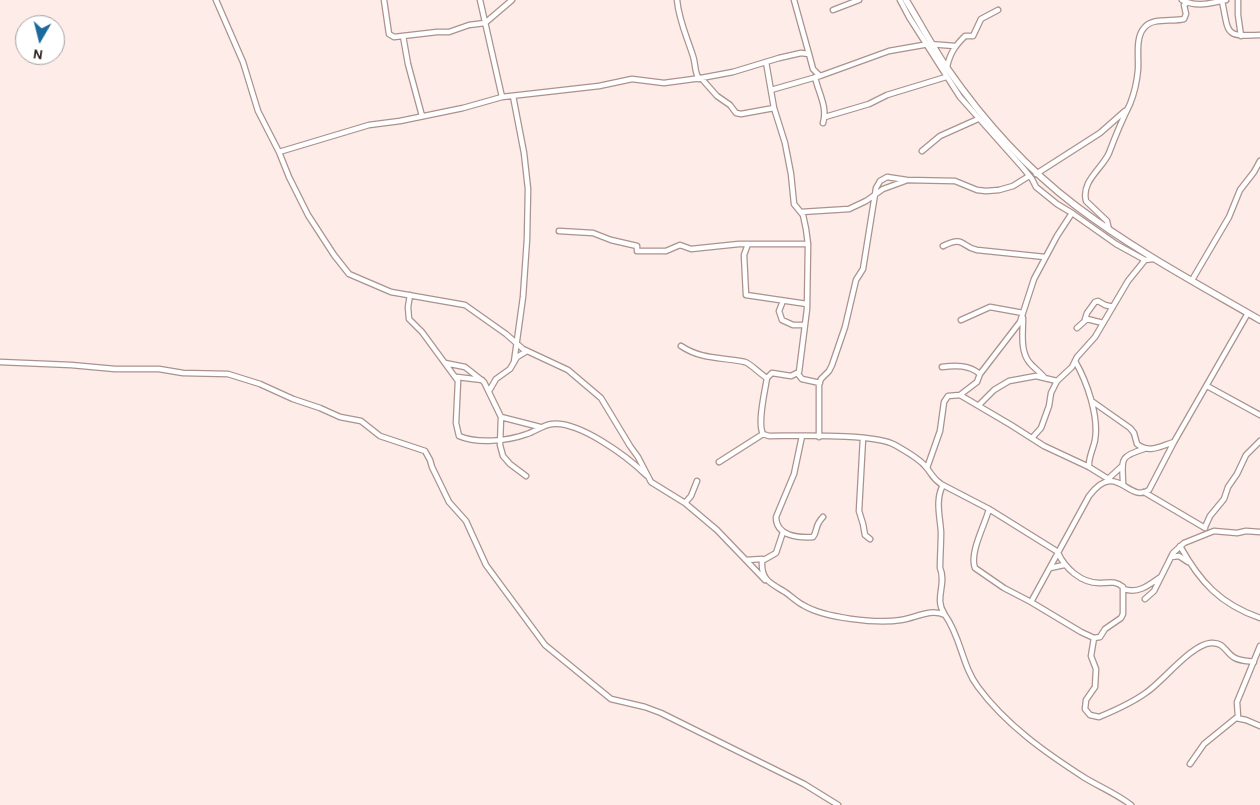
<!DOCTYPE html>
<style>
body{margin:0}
#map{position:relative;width:1260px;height:805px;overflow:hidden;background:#fdece8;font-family:Karla,sans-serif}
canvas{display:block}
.north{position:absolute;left:15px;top:15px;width:50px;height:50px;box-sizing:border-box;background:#fff;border:1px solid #a5a1a0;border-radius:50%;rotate:188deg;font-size:14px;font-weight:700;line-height:20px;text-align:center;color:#1e1412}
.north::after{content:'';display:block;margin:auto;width:18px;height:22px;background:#1a6a9c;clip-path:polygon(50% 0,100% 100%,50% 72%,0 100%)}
</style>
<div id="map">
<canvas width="1260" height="805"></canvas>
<div class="north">N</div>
</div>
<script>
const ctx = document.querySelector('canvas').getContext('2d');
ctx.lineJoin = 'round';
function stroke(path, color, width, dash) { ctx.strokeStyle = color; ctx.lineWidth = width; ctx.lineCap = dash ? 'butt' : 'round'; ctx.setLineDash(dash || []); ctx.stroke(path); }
const minor = new Path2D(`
 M216 0 243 62 258 111 279 152 289 177 308 215 334 255 349 274 391 292 465 305 506 334 523 349 568 370 601 398 630 446 638 457 651 482 685 503 691 496 697 481
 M384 0 389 34 394 37 437 32H449L469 25 485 23 512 0
 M480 0 502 97
 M677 0C679 21 687 37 693 56 696 65 694 71 699 79
 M794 0 809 54
 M900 0 909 17 960 97 1023 168 1032 179 1036 187 1057 204 1072 213 1116 244 1145 260 1153 259
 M1182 0C1197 8 1211 3 1226 0
 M1238 0V15L1241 36
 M1222 1C1229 34 1224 37 1260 35
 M833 10 859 0
 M403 36 408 64 422 116
 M766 62 774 108 785 143 791 174 794 204 803 215 806 229 808 244 807 309 799 372 791 376 772 373 767 378
 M947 67C950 53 955 46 965 36H973L981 19 998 10
 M815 77C818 92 828 107 823 123
 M701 78 717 96 730 105 736 113 741 114 774 108
 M771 90 820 76
 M513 96 524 153 528 189 527 239 523 297 514 362
 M825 117 869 104 887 95 946 77
 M922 151 940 136 978 119
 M279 152 369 125 400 121 463 108 502 97 599 86 632 79 664 83 701 78 733 72 779 58 801 53 809 54 813 69 820 76 889 51 929 44 955 46
 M1036 174 1100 133 1125 111
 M801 212 849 209 866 201 883 189 905 181
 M1109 230 1107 221 1086 201C1081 181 1102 169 1109 153 1115 137 1122 120 1130 104 1134 94 1137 81 1138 70 1139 58 1135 38 1144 28 1152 17 1172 22 1184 19L1186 14 1184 5 1187 3
 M559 231 593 233 611 240 637 246V251H666L680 245 691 249 739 244H808
 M748 244 744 255 746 295 807 304
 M943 246C965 235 961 247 977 250L1045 257
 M1192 280 1229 217 1240 190 1254 172 1260 161
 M410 295 408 307 409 319 422 332 458 381 456 423 459 436C477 444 508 441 527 434 536 431 543 425 552 424 579 421 627 456 646 475
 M783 301 779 311 782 320 793 325H805
 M1023 318C1023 333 1020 350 1029 362 1034 368 1040 372 1044 377
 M1085 319 1087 313 1095 302 1098 301 1105 305 1113 307
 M961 320 990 307 1023 313
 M1077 328 1087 319 1103 323
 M681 346C702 360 722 357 745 362 751 364 760 374 767 378 765 391 757 423 763 434L769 436C795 436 876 433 895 445 905 451 919 458 926 467 932 474 932 478 941 484L989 509 1058 552
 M1075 361C1087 382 1099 416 1095 440 1093 450 1088 458 1089 467
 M0 362 71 365 115 369H159L183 373 228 374 260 384 293 399 320 408 340 417 361 421 380 436 425 451 430 460 432 467 449 502 466 521 486 565 545 645 611 699 645 707 661 713 804 784 838 805
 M445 363 465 367 484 382 501 417 500 445 503 456 510 464 526 476
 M942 367C956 365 969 365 980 374
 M798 374 802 379 820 383
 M457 377 482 380
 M1207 386 1260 415
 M489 391 496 379 510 369 517 357 527 351
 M960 395 977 382 980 374 1020 322 1034 279 1057 236 1072 213
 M1093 402 1130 428 1134 433 1137 444C1150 454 1160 446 1174 442
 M979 405 994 390 1009 381 1036 376 1057 381
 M501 417 540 427
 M802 436 794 474 776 517C776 536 798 538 813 537 818 531 814 526 823 517
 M819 437V384L821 379 829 371 832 365 845 327 856 280 863 269 876 188 880 181 887 177 907 180 955 181 977 190 986 191 999 190 1013 186 1029 176
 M863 438 859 511 863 524 865 535 870 539
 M1032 438 1041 428 1049 406 1051 393 1057 381 1072 367 1077 357 1095 337 1128 281 1145 260
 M719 462 763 434
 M927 468 940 431 944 402 948 396 960 395 1011 425 1044 446 1089 467 1110 480
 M1108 479 1121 467
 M943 485C935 500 940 516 941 532 941 544 940 557 940 568 947 583 934 599 944 613
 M1123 485C1123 461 1117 457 1144 449
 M1144 492 1205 528
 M685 503 717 530 765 580
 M989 509C985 525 969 553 975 568L1004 588 1031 602 1081 632 1094 638 1100 637 1105 629 1121 618 1123 614V587C1115 580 1108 583 1099 583 1081 583 1065 568 1058 553
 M1205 527 1210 516 1224 499 1228 487 1237 474 1246 455 1260 441
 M783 532 776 553 762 561C761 580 770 583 785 592 791 596 797 602 803 605 824 618 877 624 901 620 916 618 930 608 945 615 961 637 962 666 978 687 1006 725 1046 753 1085 778 1100 787 1117 794 1131 805
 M1180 546C1200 582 1220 604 1260 618
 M1171 557 1179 556 1188 562
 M746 560 762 559
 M1050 568 1064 565
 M1124 589C1137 594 1148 586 1159 578
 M1145 599 1154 591 1173 553 1184 543 1214 531 1237 533 1246 531 1260 532
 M1031 602 1089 496C1117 459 1128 504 1149 490L1174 442 1248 313
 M1094 638 1091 656 1096 669 1095 687 1086 700 1085 709 1090 715 1099 717C1116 710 1132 703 1147 692 1163 681 1192 644 1211 643 1225 642 1225 653 1235 658 1241 661 1248 661 1254 662
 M1238 717 1237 702 1260 646
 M1190 764 1204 744 1236 718 1246 720 1260 726`);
const major = new Path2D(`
 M906 0C920 23 932 46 947 68 983 120 1026 168 1076 206 1134 250 1198 284 1260 320`);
stroke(minor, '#ab928d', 7);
stroke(major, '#ab928d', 8);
stroke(minor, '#fff', 4.5);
stroke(major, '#fff', 5.5);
</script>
